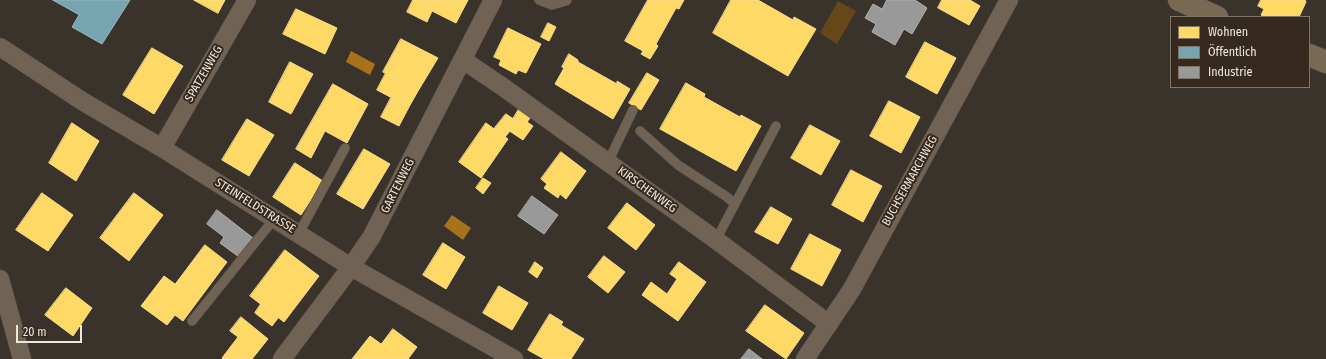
<!DOCTYPE html>
<meta charset="utf-8">
<style>
body{margin:0}
#map{position:relative;width:1326px;height:359px;overflow:hidden;background:#3a332c;font-family:"Fira Sans Condensed",sans-serif}
canvas{display:block}
.legend{position:absolute;left:1170px;top:16px;width:140px;height:72px;box-sizing:border-box;background:#352a1d;border:1px solid #7f766a;margin:0;padding:5px 7px;list-style:none;font-size:12px;color:#eee7de}
.legend li{display:flex;align-items:center;gap:8px;height:20px}
.legend b{width:20px;border:1px solid #7f766a}
.scale{position:absolute;left:16px;top:325px;width:66px;height:18px;box-sizing:border-box;border:2px solid #eee7de;border-top:0;padding-left:5px;font-size:12px;line-height:14px;white-space:nowrap;color:#eee7de;-webkit-text-stroke:3px #352a1d;paint-order:stroke}
</style>
<div id="map">
<canvas width="1326" height="359"></canvas>
<ul class="legend">
<li><b style="height:11px;background:#ffd966"></b>Wohnen</li>
<li><b style="height:11px;background:#76a5af"></b>Öffentlich</li>
<li><b style="height:11px;background:#999"></b>Industrie</li>
</ul>
<div class="scale">20 m</div>
</div>
<script>
const ctx = document.querySelector('canvas').getContext('2d');
ctx.lineJoin = 'round';
function fill(path, color) { ctx.fillStyle = color; ctx.fill(path, 'evenodd'); }
function stroke(path, color, width, dash) { ctx.strokeStyle = color; ctx.lineWidth = width; ctx.lineCap = dash ? 'butt' : 'round'; ctx.setLineDash(dash || []); ctx.stroke(path); }
function write(font, color, halo, rows, align = 'center') {
  ctx.font = font + ' "Fira Sans Condensed",sans-serif'; ctx.lineWidth = 4; ctx.setLineDash([]); ctx.textBaseline = 'middle'; ctx.strokeStyle = halo; ctx.fillStyle = color; for (const [text, x, y, turn = 0] of rows) {
    ctx.save(); ctx.translate(x, y); ctx.rotate((+turn || 0) * Math.PI / 180); ctx.textAlign = isNaN(turn) ? turn : align; if (halo) ctx.strokeText(text, 0, 0); ctx.fillText(text, 0, 0); ctx.restore();
  }
}
fill(new Path2D(`
 M838 1 856 11 837 44 820 33Z`), '#664719');
fill(new Path2D(`
 M351 51 375 64 370 75 346 62Z
 M452 215 471 228 463 240 444 226Z`), '#a8721a');
const homes = new Path2D(`
 M194 0H225L218 13Z
 M413 0H431L426 8 432 11 427 22 407 12Z
 M431 0H468L456 23 426 8Z
 M648 0H684L679 9 676 8 656 44 658 46 650 59 641 54 643 51 625 41Z
 M731 0H758L793 20 794 17 816 29 788 76 713 33Z
 M942 0H970L980 6 969 25 938 8Z
 M1261 0H1305L1306 2 1299 17H1265L1261 15 1264 9 1258 6Z
 M296 9 337 28 325 54 283 34Z
 M548 23 556 27 549 41 541 37Z
 M508 28 541 44 526 73 518 70 516 74 499 65 501 60 494 57Z
 M401 39 438 58 418 91 383 72Z
 M925 42 956 58 937 94 906 77Z
 M152 48 183 66 154 114 123 95Z
 M569 54 578 60V62L617 84V81L630 89 613 119 555 84 564 68 562 67Z
 M290 62 313 74 291 114 269 102Z
 M386 73 418 91 409 107 377 90Z
 M647 73 659 80 641 110 629 103Z
 M686 83 705 94 704 97 740 117 741 115 761 126 736 171 660 129Z
 M333 84 368 104 347 143 325 131 311 158 296 149Z
 M391 98 409 107 399 126 381 117Z
 M889 101 920 117 901 153 870 136Z
 M519 109 531 117 527 122 533 126 523 140 508 130 515 120 513 119Z
 M506 114 515 120 508 130 510 131 505 137 494 129Z
 M247 119 274 135 249 176 222 160Z
 M72 123 99 141 76 181 49 163Z
 M486 123 508 139 481 178 459 162Z
 M810 125 840 141 821 175 791 158Z
 M364 149 390 164 363 209 337 194Z
 M561 152 586 171 566 199 560 194 558 198 544 188 547 184 541 179Z
 M295 163 323 181 301 215 273 197Z
 M851 170 882 186 863 222 832 205Z
 M483 178 491 183 483 194 476 188Z
 M42 193 73 215 48 251 16 230Z
 M134 193 163 215 129 261 100 238Z
 M627 203 655 225 636 250 608 228Z
 M771 207 792 219 778 244 755 232Z
 M810 234 841 250 822 286 791 269Z
 M443 243 465 257 446 289 423 275Z
 M205 245 227 262 183 321 175 315 167 325 141 306 164 276 175 284Z
 M285 250 319 276 284 322 250 296Z
 M604 256 625 272 608 293 588 277Z
 M535 262 543 268 537 278 529 272Z
 M679 262 706 282 678 321 642 295 651 282 667 294 677 279 670 274Z
 M499 286 528 303 512 330 483 313Z
 M66 288 92 308 73 336 45 315Z
 M261 304 278 318 272 326 255 313Z
 M765 305 804 333 786 359 746 331Z
 M550 314 563 322 561 325 584 339 571 359H544L528 350Z
 M241 317 268 339 252 359H223L222 358 238 337 230 331Z
 M393 329 417 347 408 359H352L370 336 381 344Z`);
fill(homes, '#ffd966');
stroke(homes, '#fadd8a', 1);
const public = new Path2D(`
 M53 0H130L102 44 72 27 79 15Z`);
fill(public, '#76a5af');
stroke(public, '#9ab9bd', 1);
const industry = new Path2D(`
 M887 0H915L927 8 912 34 904 29 895 45 872 32 876 24 865 18 873 4 882 9Z
 M532 196 558 215 544 234 518 216Z
 M217 210 253 238 239 257 220 243 224 237 207 224Z
 M749 349 762 359H741Z`);
fill(industry, '#999');
stroke(industry, '#b2b0ae', 1);
const service = new Path2D(`
 M539 0 552 5 566 1 567 0
 M640 131 678 165 727 197 735 204
 M608 162 633 110
 M299 233 345 148
 M716 240 776 126
 M192 321 274 219`);
const minor = new Path2D(`
 M0 47 82 101 162 148 351 267 514 359
 M463 60 503 87 716 240 829 324
 M162 148 247 0
 M0 279 22 359
 M282 359 351 267 372 236 493 0
 M805 359 852 289 1009 0`);
const primary = new Path2D(`
 M1179 0 1217 17
 M1309 55 1326 62`);
stroke(service, '#565049', 10);
stroke(minor, '#565049', 19);
stroke(primary, '#565049', 23);
stroke(service, '#706353', 9);
stroke(minor, '#706353', 18);
stroke(primary, '#786952', 22);
write('12px', '#eee7de', '#352a1d', [
 ["SPATZENWEG",204,74,-60],
 ["BUCHSERMARCHWEG",910,181,-61],
 ["GARTENWEG",398,186,-63],
 ["KIRSCHENWEG",647,190,36],
 ["STEINFELDSTRASSE",255,206,32]
]);
</script>
